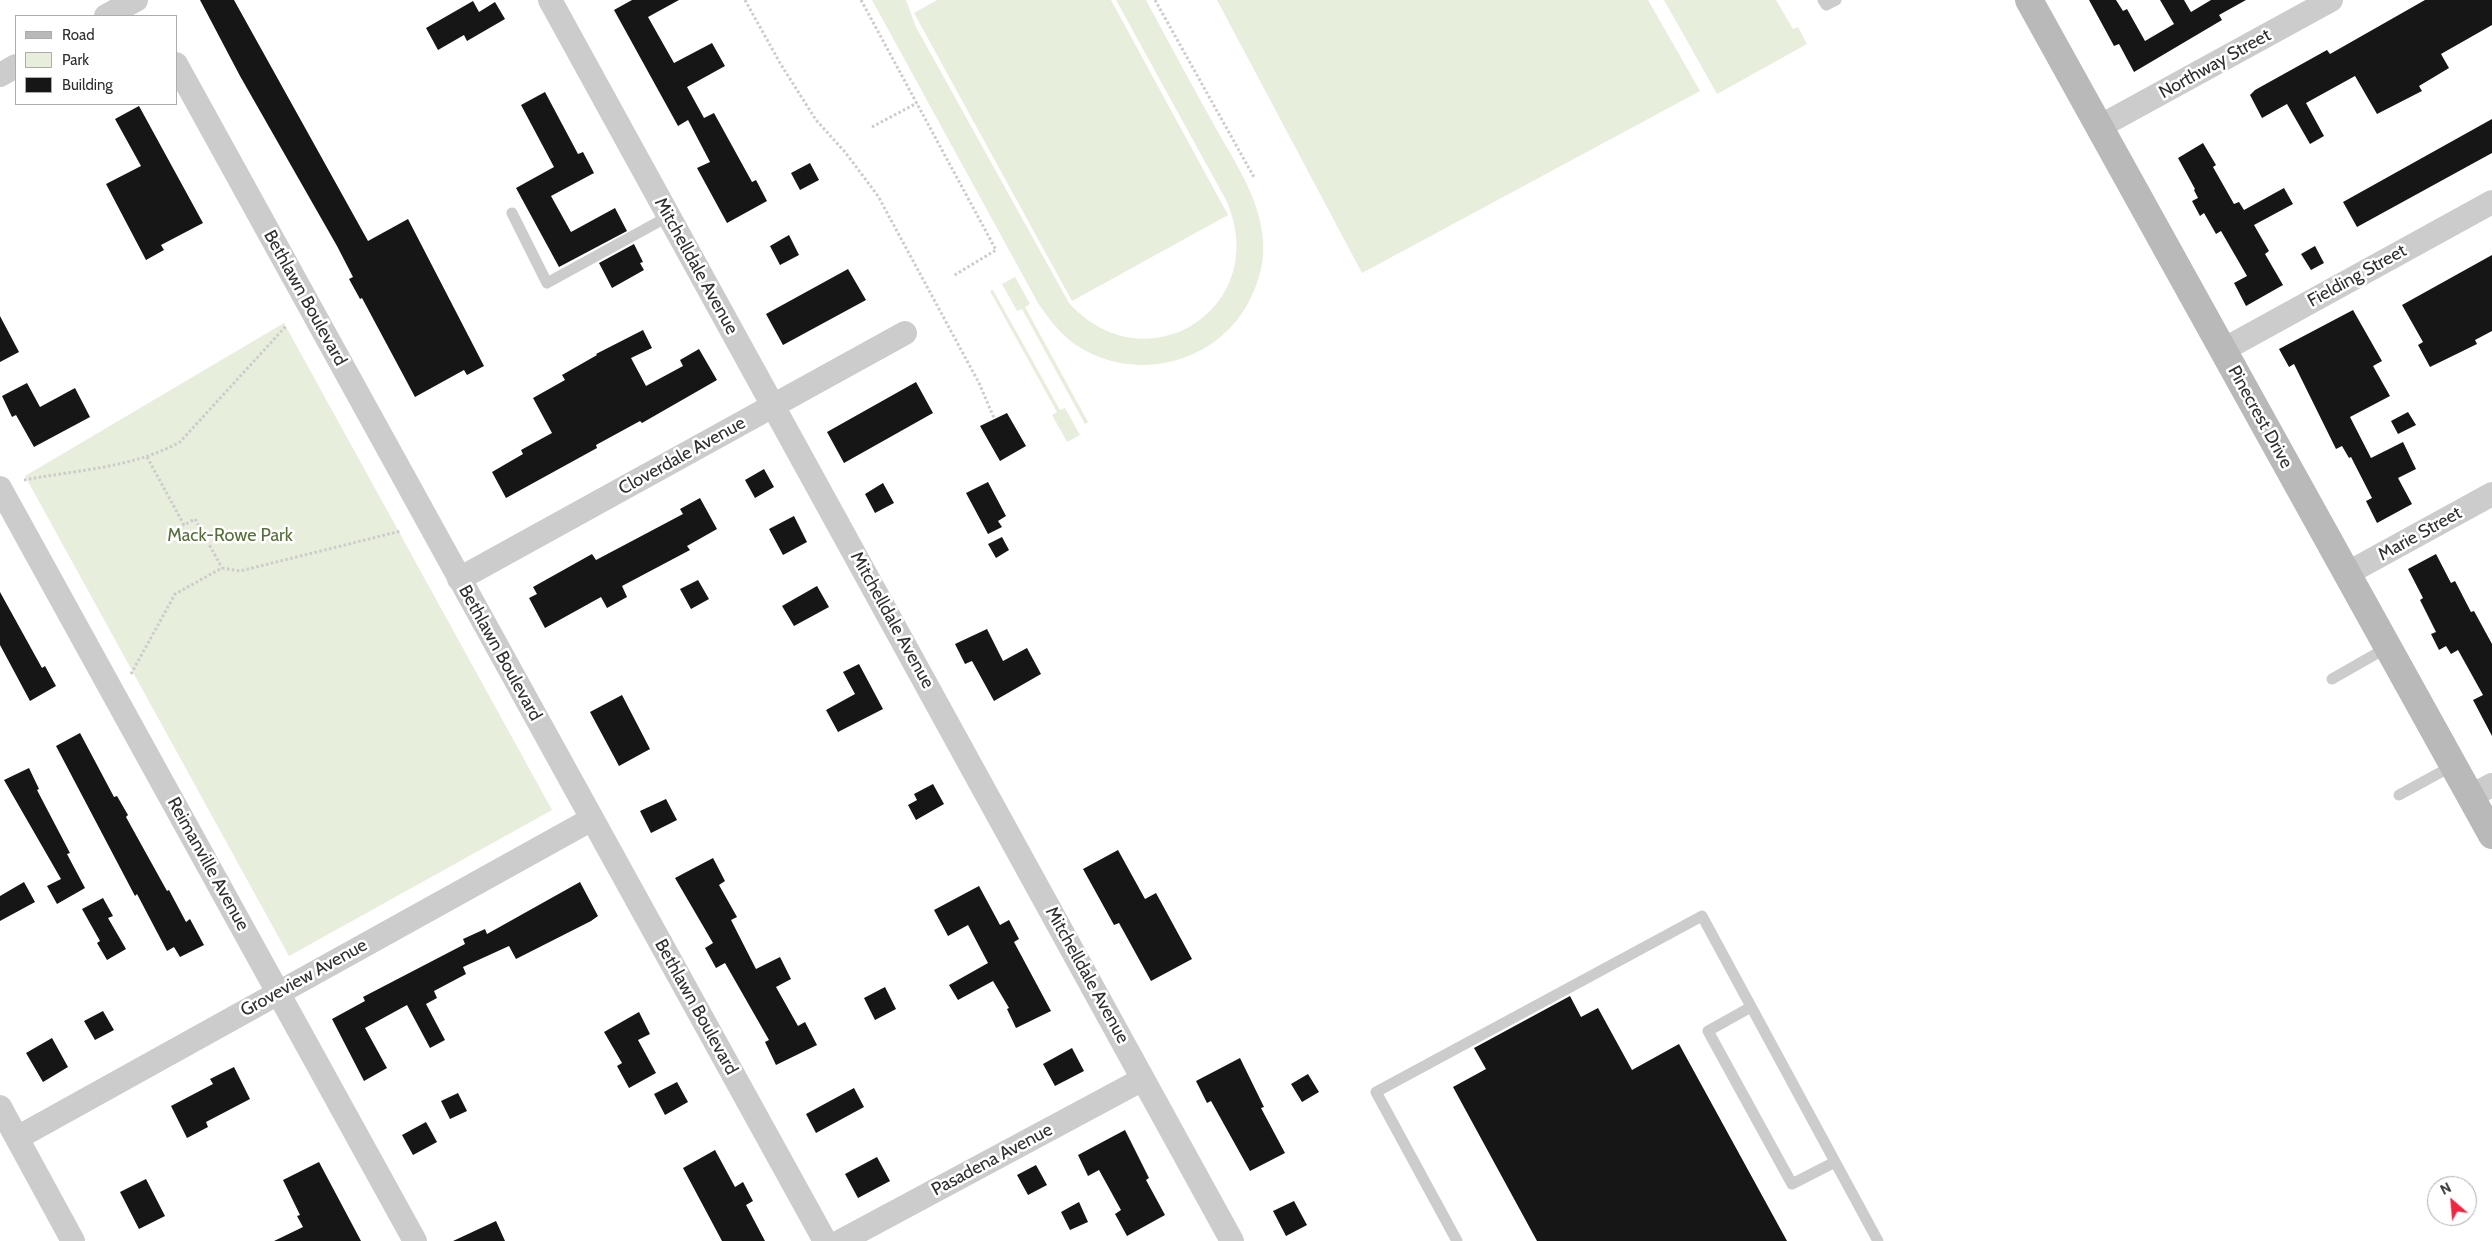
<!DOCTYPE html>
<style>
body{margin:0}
#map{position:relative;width:2492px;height:1241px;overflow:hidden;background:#fff;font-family:Cabin,sans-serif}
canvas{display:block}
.legend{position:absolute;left:15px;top:15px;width:162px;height:90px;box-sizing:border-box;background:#fff;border:1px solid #acacac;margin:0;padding:6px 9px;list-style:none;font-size:15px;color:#2f2f2f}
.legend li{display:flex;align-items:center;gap:10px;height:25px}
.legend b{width:25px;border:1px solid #acacac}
.north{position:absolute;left:2427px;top:1176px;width:50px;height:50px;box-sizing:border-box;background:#fff;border:1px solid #acacac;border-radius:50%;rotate:333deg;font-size:14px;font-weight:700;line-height:20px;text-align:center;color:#2f2f2f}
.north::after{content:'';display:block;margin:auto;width:18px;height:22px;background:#f6223e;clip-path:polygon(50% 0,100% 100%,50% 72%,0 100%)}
</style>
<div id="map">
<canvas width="2492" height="1241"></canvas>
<ul class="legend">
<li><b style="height:6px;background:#b9b9b9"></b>Road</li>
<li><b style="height:14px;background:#e7eedc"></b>Park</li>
<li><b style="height:14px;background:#161616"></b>Building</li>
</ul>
<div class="north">N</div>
</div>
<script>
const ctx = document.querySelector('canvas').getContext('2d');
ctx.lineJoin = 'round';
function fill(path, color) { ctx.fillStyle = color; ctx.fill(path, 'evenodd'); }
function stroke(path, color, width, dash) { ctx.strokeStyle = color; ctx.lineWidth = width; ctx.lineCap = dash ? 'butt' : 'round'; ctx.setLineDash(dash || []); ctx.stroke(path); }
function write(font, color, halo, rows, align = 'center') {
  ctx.font = font + ' Cabin,sans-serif'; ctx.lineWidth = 5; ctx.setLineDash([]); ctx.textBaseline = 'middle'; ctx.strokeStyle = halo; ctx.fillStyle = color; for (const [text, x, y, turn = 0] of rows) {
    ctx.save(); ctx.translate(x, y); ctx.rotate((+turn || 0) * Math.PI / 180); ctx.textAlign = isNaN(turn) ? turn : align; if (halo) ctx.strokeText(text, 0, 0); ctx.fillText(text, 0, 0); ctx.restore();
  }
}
fill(new Path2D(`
 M872 0H906L916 27 1069 303C1147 389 1274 306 1226 200L1116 0H1146C1168 41 1190 82 1213 123 1233 160 1260 197 1263 240 1265 263 1258 285 1247 305 1213 365 1133 383 1076 345 1060 334 1049 319 1038 303Z
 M937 0H1111L1228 215 1072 301 914 13Z
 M1217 0H1648L1700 91 1362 273Z
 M1664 0H1776L1793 29 1798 27 1807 44 1717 94Z
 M1015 277 1030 304 1025 307 1088 422 1085 424 1022 309 1017 311 1002 284Z
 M993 290 1060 410 1065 408 1080 435 1067 442 1052 415 1057 412 990 291Z
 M284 323 552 810 289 956 25 476Z`), '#e7eedc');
fill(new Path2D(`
 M200 0H234L368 241 408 219 484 366 467 375 464 370 415 397 362 298 360 299 349 279 353 277 337 246 240 76Z
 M632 0H679L648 17 674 63 712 43 725 66 687 87 704 118 714 113 752 182 756 180 767 201 727 223 697 168 710 162 688 120 678 126 614 10Z
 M2089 0H2116L2123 11 2127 9 2145 41 2174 24 2160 0H2184L2191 12 2211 0H2246L2219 15 2222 20 2134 72 2119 44 2114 46Z
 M2425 0H2492V25L2441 54 2449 68 2419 86 2422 91 2377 114 2355 76 2306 103 2324 136 2310 144 2287 104 2262 118 2250 95 2255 90 2327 50 2330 54Z
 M473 1 479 12 495 2 505 19 467 41 464 35 438 50 426 28Z
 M545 92 578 154 583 152 594 173 551 196 571 232 615 208 627 231 559 267 516 188 554 167 521 105Z
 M139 106 203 223 161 245 164 250 146 260 106 184 141 166 115 119Z
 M2492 119V153L2357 227 2343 202Z
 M2203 143 2216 165 2213 167 2234 204 2239 202 2244 210 2284 188 2293 204 2254 225 2269 251 2265 254 2283 285 2246 306 2234 283 2247 276 2221 231 2216 234 2204 213 2200 216 2192 201 2198 198 2194 190 2195 189 2178 158Z
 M810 163 819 180 800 190 791 173Z
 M789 235 799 255 780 265 770 246Z
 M634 244 643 262 640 263 644 270 612 288 599 263Z
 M2315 246 2324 263 2311 270 2301 254Z
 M2492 255V331L2475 340 2477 344 2430 367 2418 345 2423 342 2402 305Z
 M848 269 866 300 783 345 766 314Z
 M2353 310 2382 361 2373 366 2390 396 2350 417 2371 458 2403 442 2416 469 2398 478 2412 504 2377 523 2366 501 2372 498 2351 457 2349 458 2342 446 2336 449 2294 364 2289 367 2279 349Z
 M0 316 19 352 0 362Z
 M643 330 652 348 631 358 646 386 683 366 680 360 699 349 717 380 642 423 640 421 596 445 597 448 506 498 492 472 523 454 521 450 552 433 533 398 565 380 562 375 597 355 596 354Z
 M916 382 933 413 844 463 827 432Z
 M27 383 40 407 75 388 90 417 34 447 16 415 12 417 2 396Z
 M2408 412 2416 425 2398 434 2391 421Z
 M1007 413 1026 446 1000 461 980 426Z
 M764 469 774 487 755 498 745 480Z
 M988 482 1006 516 998 521 1002 527 988 534 966 493Z
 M883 483 894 503 875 513 865 494Z
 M700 498 717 529 687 546 690 550 622 586 627 597 607 608 601 597 545 628 529 598 537 594 533 587 592 554 596 560 632 541 683 514 680 509Z
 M794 516 807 542 783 555 769 529Z
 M1002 537 1009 550 996 558 988 544Z
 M2436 554 2451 583 2455 581 2471 612 2474 611 2492 644V736L2473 700 2483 695 2458 650 2451 654 2446 646 2439 650 2431 634 2436 632 2420 600 2423 598 2408 569Z
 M698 580 709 599 691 609 680 589Z
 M817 586 829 607 794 626 782 606Z
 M0 592 42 668 45 666 56 686 30 701 0 645Z
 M987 629 1003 661 1027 648 1041 674 994 701 972 661 965 664 955 644Z
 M859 664 883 709 838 732 826 710 855 694 843 672Z
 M622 695 650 749 619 766 590 712Z
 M80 733 114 797 117 796 128 815 126 817 167 891 169 890 186 922 190 919 204 945 180 957 174 947 167 951 137 894 135 896 56 746Z
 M29 768 39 789 37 790 70 853 67 854 85 888 57 904 47 886 61 879 4 780Z
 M933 784 944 804 916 820 908 805 917 800 914 794Z
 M666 799 677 820 651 833 640 811Z
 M1118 850 1145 899 1156 893 1192 959 1151 981 1119 923 1114 925 1083 869Z
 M713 858 725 881 719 885 737 917 731 920 756 969 780 957 791 979 776 987 798 1026 805 1022 817 1045 776 1065 765 1042 769 1040 725 963 716 968 705 948 713 943 675 878Z
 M24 882 35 902 0 921V896Z
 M580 882 598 916 591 921 516 959 509 946 463 967 466 974 434 991 437 998 426 1004 445 1040 430 1048 407 1005 365 1028 387 1068 364 1081 332 1019 365 1001 363 997 465 944 463 939 485 929 487 934Z
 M979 886 1000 925 1009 920 1019 939 1014 942 1051 1011 1016 1028 1007 1009 1009 1008 993 981 958 1000 949 985 988 963 968 925 948 936 934 910Z
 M103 898 113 916 108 918 126 949 107 960 97 943 100 941 82 909Z
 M885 987 896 1009 875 1020 864 998Z
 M1570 996 1581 1017 1598 1008 1632 1070 1679 1044 1787 1241H1537L1453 1087 1486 1069 1474 1048Z
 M103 1011 114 1030 95 1040 84 1021Z
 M639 1012 650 1034 638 1040 656 1073 629 1088 617 1066 622 1063 604 1032Z
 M52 1038 68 1067 43 1082 26 1053Z
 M1072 1048 1084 1071 1055 1086 1043 1064Z
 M1240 1058 1264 1107 1261 1108 1285 1153 1250 1171 1211 1101 1207 1103 1196 1081Z
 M234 1067 250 1099 206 1122 208 1127 187 1138 171 1106 213 1084 210 1079Z
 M1308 1074 1319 1092 1302 1102 1291 1084Z
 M677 1082 688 1102 665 1115 654 1094Z
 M854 1088 864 1107 816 1133 806 1114Z
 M458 1093 467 1111 450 1119 441 1101Z
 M426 1122 437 1142 413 1155 402 1135Z
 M1125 1130 1149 1178 1146 1180 1165 1215 1127 1236 1115 1214 1121 1210 1099 1170 1088 1176 1078 1155Z
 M715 1150 735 1187 743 1182 753 1201 746 1205 765 1241H722L683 1168Z
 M877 1157 890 1181 858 1198 845 1174Z
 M319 1162 361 1241H274L303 1227 297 1216 300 1215 283 1180Z
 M1036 1165 1047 1185 1028 1195 1017 1175Z
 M146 1179 165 1216 139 1229 120 1192Z
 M1294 1201 1307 1225 1286 1236 1273 1211Z
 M1079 1202 1088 1222 1070 1230 1061 1212Z
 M496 1221 505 1241H453Z`), '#161616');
stroke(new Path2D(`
 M745 0 780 63 816 120 845 152 878 196 979 383 994 418
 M861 0 996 250 953 276
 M1155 0 1255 179
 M872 127 917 103
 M147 457 184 525 195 519 222 568
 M24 480C76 470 133 468 180 442L287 325
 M131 674 175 594 222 568 240 571 401 531`), '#ccc', 3, [2.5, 2.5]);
stroke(new Path2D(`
 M1823 0 1826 5 1836 0
 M512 213 547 283 669 216
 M2332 679 2388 647
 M2399 795 2454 765
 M1751 1007 1708 1031 1792 1184 1835 1162
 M1457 1241 1376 1092 1702 916 1878 1241`), '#ccc', 11);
stroke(new Path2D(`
 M550 0 1232 1241
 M106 16 136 0
 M176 64 825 1241
 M0 75 16 66
 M2099 127 2331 0
 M2223 350 2492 202
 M0 488 415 1241
 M2348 573 2492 494
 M459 579 905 333
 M2471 796 2492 785
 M0 1107 73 1241
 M17 1138 592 819
 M841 1241 1143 1079`), '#ccc', 24);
stroke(new Path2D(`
 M2029 0 2492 835`), '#b9b9b9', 28);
write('18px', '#2f2f2f', '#fff', [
 ["Northway Street",2215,64,-29],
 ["Mitchelldale Avenue",696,266,61],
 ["Fielding Street",2357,276,-29],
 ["Bethlawn Boulevard",305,298,61],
 ["Pinecrest Drive",2260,417,61],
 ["Cloverdale Avenue",682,456,-29],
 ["Marie Street",2420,534,-29],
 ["Mitchelldale Avenue",892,620,61],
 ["Bethlawn Boulevard",500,653,61],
 ["Reimanville Avenue",208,864,61],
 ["Mitchelldale Avenue",1087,975,61],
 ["Groveview Avenue",304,978,-29],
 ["Bethlawn Boulevard",696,1007,61],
 ["Pasadena Avenue",992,1160,-28]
]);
write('18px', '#567038', '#fff', [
 ["Mack-Rowe Park",230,536]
]);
</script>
